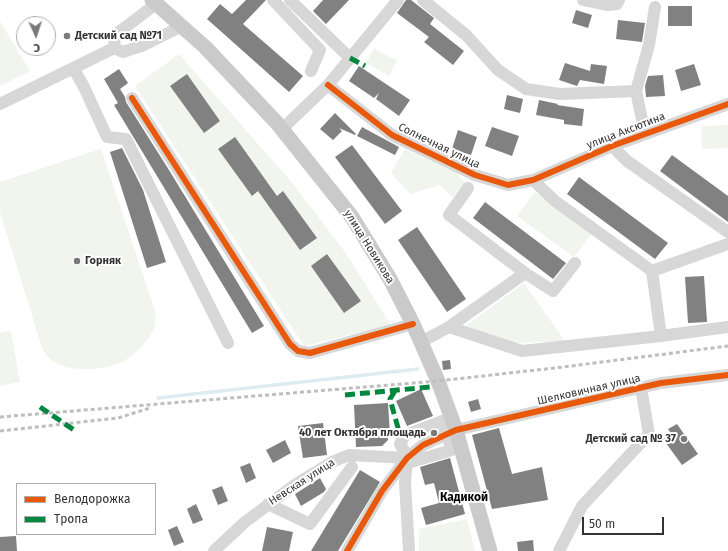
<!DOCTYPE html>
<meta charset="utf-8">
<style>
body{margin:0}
#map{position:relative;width:728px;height:551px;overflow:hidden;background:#fff;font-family:"Fira Sans",sans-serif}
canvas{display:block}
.legend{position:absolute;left:16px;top:483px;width:140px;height:52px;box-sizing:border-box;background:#fff;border:1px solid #adadad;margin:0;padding:5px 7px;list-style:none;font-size:12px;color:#333}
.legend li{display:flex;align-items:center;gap:8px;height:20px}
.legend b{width:20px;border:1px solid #adadad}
.north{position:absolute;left:16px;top:16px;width:40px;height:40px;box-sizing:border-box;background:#fff;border:1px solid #adadad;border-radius:50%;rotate:177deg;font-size:11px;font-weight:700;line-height:16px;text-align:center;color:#333}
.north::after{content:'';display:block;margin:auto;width:14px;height:18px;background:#7a7a7a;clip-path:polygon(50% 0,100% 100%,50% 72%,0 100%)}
.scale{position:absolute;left:582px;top:517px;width:82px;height:18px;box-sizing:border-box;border:2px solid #333;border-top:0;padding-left:5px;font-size:12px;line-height:14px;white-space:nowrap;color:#333;-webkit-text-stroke:3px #fff;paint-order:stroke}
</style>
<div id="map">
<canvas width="728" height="551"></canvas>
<ul class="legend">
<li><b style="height:5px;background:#e8590c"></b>Велодорожка</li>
<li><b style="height:5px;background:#00873e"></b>Тропа</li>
</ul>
<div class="north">С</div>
<div class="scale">50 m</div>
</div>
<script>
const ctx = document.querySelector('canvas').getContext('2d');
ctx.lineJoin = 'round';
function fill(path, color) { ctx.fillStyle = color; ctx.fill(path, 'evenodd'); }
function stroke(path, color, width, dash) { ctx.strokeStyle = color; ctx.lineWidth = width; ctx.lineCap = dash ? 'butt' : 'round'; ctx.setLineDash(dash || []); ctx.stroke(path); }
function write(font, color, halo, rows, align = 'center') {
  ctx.font = font + ' "Fira Sans",sans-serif'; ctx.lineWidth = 4; ctx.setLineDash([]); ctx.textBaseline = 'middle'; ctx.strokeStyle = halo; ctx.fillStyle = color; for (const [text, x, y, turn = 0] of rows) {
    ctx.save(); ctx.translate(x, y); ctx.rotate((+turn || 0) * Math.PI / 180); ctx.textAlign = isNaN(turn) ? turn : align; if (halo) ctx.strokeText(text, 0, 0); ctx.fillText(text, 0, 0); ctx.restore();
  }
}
fill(new Path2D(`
 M0 21 30 71 0 86Z
 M374 48 397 61 389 76 366 63Z
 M179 54 294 185 345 252 391 325 304 346 135 86Z
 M728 125V148L702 149 701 126Z
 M101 149 155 311C155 316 156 322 155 326 150 340 135 355 122 362 104 371 65 373 49 358 46 355 44 351 42 348L0 212V182Z
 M405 149 455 172 465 182 453 198 440 185 410 194 391 173Z
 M535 192 592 233 574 257 517 216Z
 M524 283 565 341 517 343 464 327Z
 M11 331 20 382 0 386V333Z
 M467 519 475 551H419V529Z`), '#f1f5ed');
stroke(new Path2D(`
 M158 398 418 369`), '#ddebf3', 3.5);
fill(new Path2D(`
 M246 0H266L243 24 303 76 289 92 207 19 220 4 232 14Z
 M323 0H349L326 24 313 11Z
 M406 0H411L434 18 430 24 464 51 453 65 424 42 429 37 397 13Z
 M668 6H692V26H668Z
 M576 10 592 15 588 28 572 23Z
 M618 20 645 23 642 42 616 39Z
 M565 63 590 71 591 64 607 66 604 84 580 80 577 86 559 80Z
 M694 64 701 85 681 91 675 70Z
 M359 66 410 100 399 116 376 99 379 93 374 98 349 81Z
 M119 69 128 83 120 89 125 97 126 102 169 170 264 326 252 333 114 105 118 103 104 79Z
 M187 74 220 121 204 133 170 86Z
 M663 75 665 96 646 97 645 86 648 76Z
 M507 95 523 99 520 113 504 109Z
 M539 100 558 104 557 105 584 109 582 126 564 124V120L536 115Z
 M335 113 356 134 355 135 339 128 342 131 333 140 320 129Z
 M362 127 399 147 395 155 357 136Z
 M492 127 519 136 512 156 485 146Z
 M458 130 477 137 471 155 452 149Z
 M235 137 277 196 283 191 317 238 300 250 258 191 252 196 218 149Z
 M352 145 402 211 385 224 335 157Z
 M122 148 143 190 166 262 147 268 110 152Z
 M672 155 728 196V222L660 171Z
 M579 177 668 243 655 259 567 194Z
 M485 202 566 263 553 279 473 218Z
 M417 227 466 299 447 312 398 240Z
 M327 254 361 301 344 313 311 266Z
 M704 276 707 322 688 323 685 277Z
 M450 360 451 369 443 370 442 361Z
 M421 389 433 416 407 426 396 401Z
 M478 399 481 409 471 412 468 402Z
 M388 403 390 434 388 435V440L382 446 356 447 354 405Z
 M323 423 327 455 303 458 298 426Z
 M677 424 698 454 682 465 663 439 672 435 668 429Z
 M499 428 512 474 542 467 548 500 492 509 472 435Z
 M285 440 291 453 273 463 266 450Z
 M450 458 465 514 426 525 421 508 439 503 434 483 425 485 420 467Z
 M250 463 256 478 246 483 240 467Z
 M360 470 380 482 338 551H311Z
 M320 478 326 489 324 492 301 506 295 494Z
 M222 486 228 501 218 505 212 490Z
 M196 504 203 520 193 524 187 509Z
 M177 526 184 542 174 546 168 530Z
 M267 527 293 532 289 551H262Z
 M16 536 17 551H0V537Z
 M533 540 534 551H518L517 542Z`), '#818181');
stroke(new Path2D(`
 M273 0 320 50 311 71
 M290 0 350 58
 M423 0 466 35 498 70 526 89 560 94 636 91
 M583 0 607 5 617 4 619 0
 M114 48 115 35 156 4
 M73 68 83 85 107 137 126 139 228 343
 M328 85 392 135 475 175 508 185 533 180 612 146 728 104
 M132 98 290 344 298 351 310 353 413 324
 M0 104 114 48 123 52 144 45 182 26
 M282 129 328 85 398 0
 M645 134 636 91 649 45 655 7
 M612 146 627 161 728 232
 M533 180 555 201 652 271 661 336
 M468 188 449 215 525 273 553 291 575 263
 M652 271 728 244
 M449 327 522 351 661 336 728 327
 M421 342 449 327 525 273
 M442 421 452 450 411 462 400 444 405 435Z
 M407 458 405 483 409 551
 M268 504 310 524 352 467
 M214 551 245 522 296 484 332 462 349 455 407 458
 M347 551 382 491 407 458 423 445 456 430 661 383 728 375
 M559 551 582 506 649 434 641 388`), '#d7d7d7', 12);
stroke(new Path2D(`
 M152 0 205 47 277 123 352 217 390 279 413 324 438 381 456 430 490 551`), '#cacaca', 15);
stroke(new Path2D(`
 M0 417 438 381 563 367 728 346
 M0 431 118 418 150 408`), '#bebebe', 3, [4, 3]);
stroke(new Path2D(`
 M350 58 365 66
 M395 391 390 399 400 435
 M345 395 430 387
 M40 407 74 430`), '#00873e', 5, [10, 5]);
stroke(new Path2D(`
 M328 85 392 135 475 175 508 185 533 180 612 146 728 104
 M132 98 290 344 298 351 310 353 413 324
 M347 551 382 491 407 458 423 445 456 430 661 383 728 375`), '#e8590c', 6);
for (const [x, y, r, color] of [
 [67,36,4,"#7a7a7a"],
 [77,261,4,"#7a7a7a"],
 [434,433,4,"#7a7a7a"],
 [684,439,4,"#7a7a7a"]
]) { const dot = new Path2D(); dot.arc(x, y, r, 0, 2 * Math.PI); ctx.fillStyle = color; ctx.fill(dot); stroke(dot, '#fff', 1.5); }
write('bold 11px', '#333', '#fff', [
 ["Детский сад №71",75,36],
 ["Горняк",85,261],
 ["40 лет Октября площадь",426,433,"right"],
 ["Детский сад № 37",676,439,"right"]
], 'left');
write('11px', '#333', '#fff', [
 ["улица Аксютина",626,131,-21],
 ["Солнечная улица",439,146,26],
 ["улица Новикова",369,247,58],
 ["Шелковичная улица",589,390,-13],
 ["Невская улица",302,482,-33]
]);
write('bold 12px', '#000', '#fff', [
 ["Кадикой",464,498]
]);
</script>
